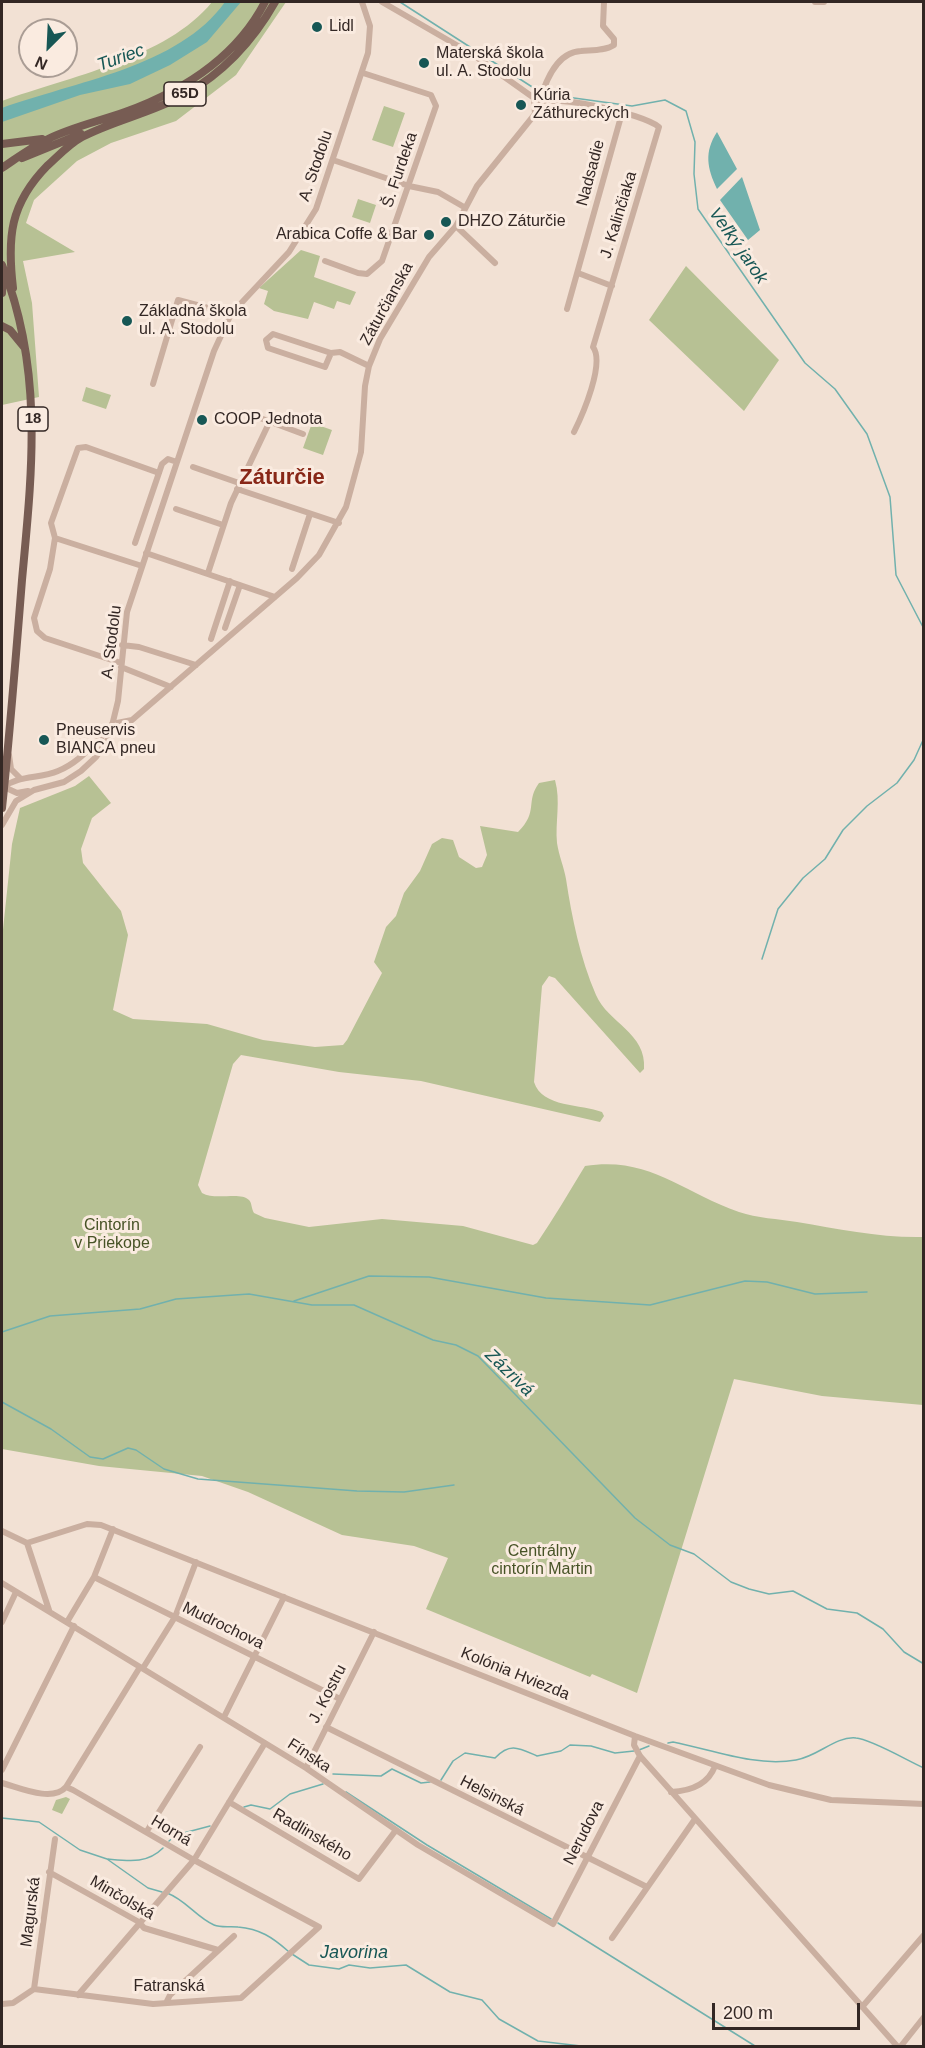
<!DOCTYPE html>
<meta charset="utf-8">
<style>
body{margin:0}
#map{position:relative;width:925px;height:2048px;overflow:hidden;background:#f2e1d4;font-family:Arial,sans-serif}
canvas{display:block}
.frame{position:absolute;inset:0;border:3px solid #332724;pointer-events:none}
.north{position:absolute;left:18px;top:18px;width:60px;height:60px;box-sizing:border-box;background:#faebe0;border:2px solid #aa9d95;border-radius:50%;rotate:204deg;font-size:16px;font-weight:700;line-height:24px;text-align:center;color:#332724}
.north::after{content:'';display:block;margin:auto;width:21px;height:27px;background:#175755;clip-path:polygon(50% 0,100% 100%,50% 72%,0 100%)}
.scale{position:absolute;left:712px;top:2003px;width:148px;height:27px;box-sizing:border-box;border:3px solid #332724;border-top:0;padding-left:8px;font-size:18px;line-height:21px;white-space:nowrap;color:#332724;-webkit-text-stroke:4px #faebe0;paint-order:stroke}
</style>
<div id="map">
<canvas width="925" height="2048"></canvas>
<div class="frame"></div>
<div class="north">N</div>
<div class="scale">200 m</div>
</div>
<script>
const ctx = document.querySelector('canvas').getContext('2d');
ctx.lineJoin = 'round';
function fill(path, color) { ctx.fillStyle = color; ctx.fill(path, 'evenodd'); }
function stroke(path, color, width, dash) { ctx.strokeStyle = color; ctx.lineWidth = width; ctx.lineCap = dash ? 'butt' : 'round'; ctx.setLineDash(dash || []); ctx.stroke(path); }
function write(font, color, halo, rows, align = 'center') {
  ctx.font = font + ' Arial,sans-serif'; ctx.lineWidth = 6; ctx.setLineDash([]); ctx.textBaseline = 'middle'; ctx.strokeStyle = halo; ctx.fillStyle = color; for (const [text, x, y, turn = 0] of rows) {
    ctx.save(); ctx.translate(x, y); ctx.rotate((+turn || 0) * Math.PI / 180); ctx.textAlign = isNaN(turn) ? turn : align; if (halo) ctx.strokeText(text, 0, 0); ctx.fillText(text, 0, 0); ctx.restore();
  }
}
fill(new Path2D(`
 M212 2H286L236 75 176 121 111 143 77 161 34 200 26 223 75 252 23 261 32 303 39 397 2 405V101C68 77 167 58 212 2Z
 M384 106 405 113 393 147 372 140Z
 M358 199 376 205 370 223 352 217Z
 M301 250 320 256 314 277 356 292 350 305 337 301 334 309 314 302 308 319 274 311 264 304 268 291 259 288Z
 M686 266 779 360 744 411 649 320Z
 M86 387 111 395 106 409 82 401Z
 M312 423 332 430 323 455 303 448Z
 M89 776 111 803 92 818 81 849 83 863 121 911 128 935 113 1010 133 1019 207 1024 263 1040 315 1047 343 1045 347 1040 382 973 374 962 386 927 396 916 404 893 420 871 432 844 442 838 453 840 459 857 476 868 482 867 487 855 480 826 518 832C539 811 525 802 539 783L555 780C561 801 555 822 557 843 559 856 564 867 566 879 572 918 580 958 596 995 608 1023 647 1033 644 1069L640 1073 555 978 549 976 542 986 534 1082C542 1108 582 1104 602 1112L604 1116 600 1122 421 1081 339 1072 241 1055 233 1064 198 1185 202 1193C216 1201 240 1191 249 1200 252 1203 251 1208 254 1213L265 1218 309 1227 382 1219 463 1226 533 1245 537 1243C554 1218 569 1192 585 1166 650 1156 681 1192 739 1212 757 1218 778 1219 797 1222 839 1229 881 1238 923 1237V1405L822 1396 734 1379 637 1693 592 1674 590 1677 426 1609 448 1558 414 1546 342 1535 248 1492 202 1476 99 1466 2 1449V939L12 844 20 808 75 786Z
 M66 1797 70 1799 62 1814 52 1810 56 1800Z`), '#b7c194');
fill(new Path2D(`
 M225 2H241L207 42 170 65 130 84 80 95 2 122V108C73 82 179 67 225 2Z
 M717 132 737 169 717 189C707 168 704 152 717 132Z
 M742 177 760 230 748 240 720 200Z`), '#71b1ad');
stroke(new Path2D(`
 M400 2 540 92
 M545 94 632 106 665 100 686 111 695 142 694 174 698 209 805 363 835 389 867 434 890 497 896 575 924 629
 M762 959 778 909 803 878 825 859 843 830 867 806 897 783 914 760 924 738
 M294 1301 369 1276 429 1277 546 1298 650 1305 745 1281 767 1282 815 1294 867 1292
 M2 1332 50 1316 140 1309 176 1299 249 1294 312 1305H354L433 1340 456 1345 478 1356 635 1518 670 1545 694 1554 731 1582 749 1589 769 1594 793 1591 827 1609 857 1613 883 1629 904 1652 924 1664
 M2 1402 51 1429 90 1457 103 1459 128 1448 136 1450 164 1469 198 1479 357 1491 404 1492 454 1485
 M668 1743 673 1742C713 1750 755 1767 796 1760 819 1756 835 1736 856 1738 871 1739 908 1761 924 1768
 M639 1750 649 1746
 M333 1774 381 1776 392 1769 421 1783 430 1782
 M441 1780 453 1761 465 1753 495 1758C510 1742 519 1748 537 1756L561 1751 570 1745 591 1746 615 1753 634 1751
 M346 1792 427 1845 551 1919
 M244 1807 251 1805 270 1809 290 1794 323 1784
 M2 1818 39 1822 80 1850 107 1859 148 1888 162 1892
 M169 1841 176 1835 210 1826
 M108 1859C129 1861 147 1864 163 1848
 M167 1893C186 1900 196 1917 214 1925 221 1928 230 1926 238 1927 260 1929 272 1937 288 1951
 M558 1923 755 2046
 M292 1954 309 1965 339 1969 349 1965 370 1968 406 1965 450 1992 482 2000 499 2019 538 2041 581 2046`), '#71b1ad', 1.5);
stroke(new Path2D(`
 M815 2H824
 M540 100C546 80 557 52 581 51 592 50 605 51 614 45V39L603 26 604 2
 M535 102C557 95 641 113 659 127L593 347C605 363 583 414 574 432
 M333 160 409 186 438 192 464 207
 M456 226 495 263
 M325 261 358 273 367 274 382 261 436 106 431 95 363 73
 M578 273 612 286
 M567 309 622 113
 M331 353 325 367 268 348 266 340 273 334 331 353 340 352 369 366
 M153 384 178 300 231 314
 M244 412 303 434
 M193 467 239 483
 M237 489 339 523
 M176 509 223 525
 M55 538 50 569 34 618 37 631 45 638 121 663
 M135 543 162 464 168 459 177 462
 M146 553 275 597
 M142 566 55 538 51 523 78 448 86 447 159 473
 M292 569 310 514
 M208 573 231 503 269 423
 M225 628 240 585
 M211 639 230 581
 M122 645 139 647 196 665
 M121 667 171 687
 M112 724 132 720 297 578 319 555 346 507 361 452 365 386 369 366 380 339 429 257 456 226 477 186 535 114 534 98 472 54 382 2
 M9 755 11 769 20 778
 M28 791 17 793 4 787C19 775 40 779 58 771 80 762 93 744 110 729
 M2 825 16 801 34 790 64 782 81 771 96 757 109 738 118 701 127 612 214 351 231 314 289 252 316 209 368 53 370 26 362 2
 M2 1531 27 1543 87 1524 101 1525 635 1736 769 1785 831 1800 924 1804
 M27 1543 49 1610
 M94 1577 340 1699
 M2 1583 306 1768 418 1845 553 1924 640 1756
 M2 1622 16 1592
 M67 1622 94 1577 113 1529
 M143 1668 175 1617 196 1562
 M224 1717 284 1597
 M326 1727 647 1887
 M635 1736 634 1745 640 1756 897 2046
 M306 1768 374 1632
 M2 1770 74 1626
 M2 1783C18 1787 52 1803 66 1787L73 1790 194 1860 319 1927 241 1998 153 2004 34 1989 13 2003 2 2004
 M66 1787 140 1667
 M671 1792C690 1791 708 1785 715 1766
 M229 1802 359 1879 396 1830
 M147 1831 200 1747
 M49 1872 139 1922 144 1928 218 1950
 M612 1938 695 1819
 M34 1989 55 1839
 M78 1995 194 1860 265 1743
 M166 2003 170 1995 234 1936
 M862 2007 924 1935
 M901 2046 924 2017`), '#caafa0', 6);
stroke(new Path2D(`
 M2 144 42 139
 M22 158 81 134
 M2 168C17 158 31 147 48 139 72 127 100 121 125 112 183 91 236 58 265 2
 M2 265C44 370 32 472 22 580 16 656 10 732 2 808
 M13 288C7 237 10 204 47 166 58 156 69 144 82 137 115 120 151 113 184 95 223 73 253 41 275 2
 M2 293 3 274
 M2 326 10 330 24 347`), '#775c53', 8);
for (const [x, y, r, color] of [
 [317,27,6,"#175755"],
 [424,63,6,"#175755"],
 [521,105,6,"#175755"],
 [446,222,6,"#175755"],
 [429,235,6,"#175755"],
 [127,321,6,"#175755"],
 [202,420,6,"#175755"],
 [44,740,6,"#175755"]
]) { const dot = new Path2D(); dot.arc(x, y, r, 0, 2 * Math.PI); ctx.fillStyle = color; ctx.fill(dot); stroke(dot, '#faebe0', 2); }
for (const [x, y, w] of [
 [185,94,42],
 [33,419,30]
]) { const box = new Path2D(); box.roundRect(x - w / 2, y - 12, w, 24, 4.5); ctx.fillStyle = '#faebe0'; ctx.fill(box); stroke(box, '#332724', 1.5); }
write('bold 15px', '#332724', null, [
 ["65D",185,94],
 ["18",33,419]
]);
write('16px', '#332724', '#faebe0', [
 ["Lidl",329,27],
 ["Materská škola",436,54],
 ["ul. A. Stodolu",436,72],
 ["Kúria",533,96],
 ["Záthureckých",533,114],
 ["DHZO Záturčie",458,222],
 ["Arabica Coffe & Bar",417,235,"right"],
 ["Základná škola",139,312],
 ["ul. A. Stodolu",139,330],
 ["COOP Jednota",214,420],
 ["Pneuservis",56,731],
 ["BIANCA pneu",56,749]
], 'left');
write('16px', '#332724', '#faebe0', [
 ["A. Stodolu",316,166,-71],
 ["Š. Furdeka",400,170,-71],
 ["Nadsadie",591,173,-75],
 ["J. Kalinčiaka",619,215,-73],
 ["Záturčianska",387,304,-61],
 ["A. Stodolu",112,642,-83],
 ["Mudrochova",223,1626,26],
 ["Kolónia Hviezda",515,1674,22],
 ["J. Kostru",328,1694,-63],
 ["Fínska",309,1756,33],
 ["Helsinská",492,1796,27],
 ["Horná",171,1831,31],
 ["Nerudova",584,1833,-63],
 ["Radlinského",312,1835,30],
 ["Minčolská",122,1898,30],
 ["Magurská",31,1912,-83],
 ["Fatranská",169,1987]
]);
write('16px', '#475326', '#faebe0', [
 ["Cintorín",112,1226],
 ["v Priekope",112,1244],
 ["Centrálny",542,1552],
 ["cintorín Martin",542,1570]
]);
write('italic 18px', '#175755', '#faebe0', [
 ["Turiec",121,58,-20],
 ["Veľký jarok",738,246,55],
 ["Zázrivá",509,1373,44],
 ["Javorina",354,1953]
]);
write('bold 22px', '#882717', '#faebe0', [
 ["Záturčie",282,478]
]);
</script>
